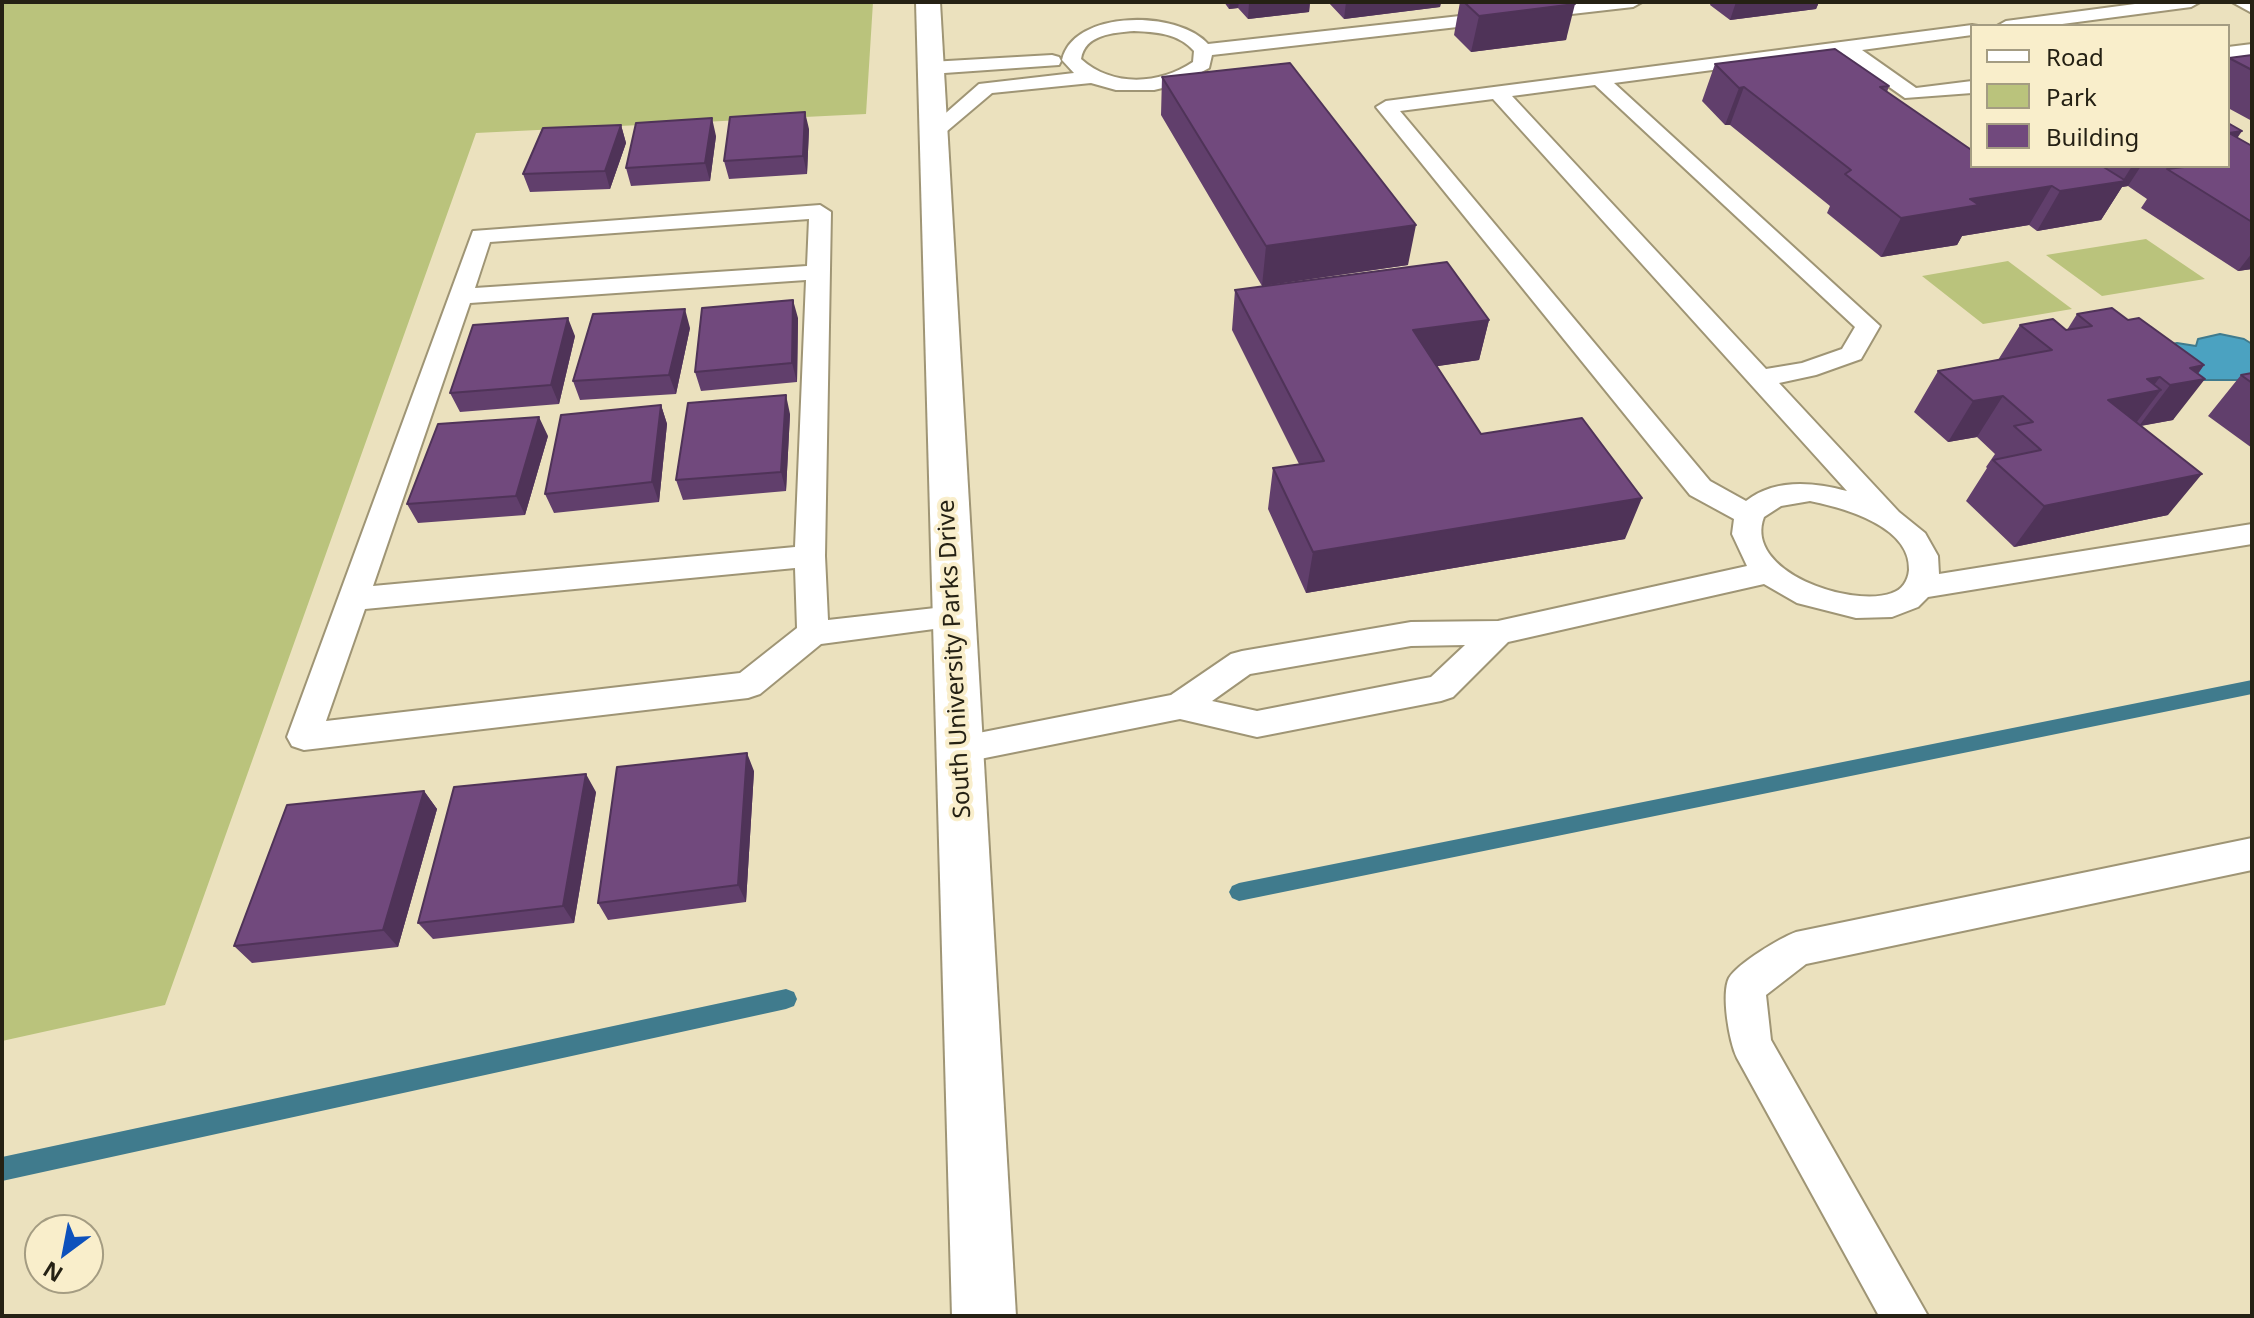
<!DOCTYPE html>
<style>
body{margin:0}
#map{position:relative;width:2254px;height:1318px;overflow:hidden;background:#ebe1be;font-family:"Noto Sans",sans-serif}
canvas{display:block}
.frame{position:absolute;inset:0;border:4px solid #252114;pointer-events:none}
.legend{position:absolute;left:1970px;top:24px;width:260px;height:144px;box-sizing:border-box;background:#f9eecb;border:2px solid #a49c82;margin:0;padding:10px 14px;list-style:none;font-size:24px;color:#252114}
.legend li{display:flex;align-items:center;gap:16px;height:40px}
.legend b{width:40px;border:2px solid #a49c82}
.north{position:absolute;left:24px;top:1214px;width:80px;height:80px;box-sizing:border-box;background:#f9eecb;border:2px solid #a49c82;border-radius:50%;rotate:212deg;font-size:22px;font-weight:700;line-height:32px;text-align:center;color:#252114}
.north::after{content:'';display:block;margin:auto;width:28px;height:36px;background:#0d51bc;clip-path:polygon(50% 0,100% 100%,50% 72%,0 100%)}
</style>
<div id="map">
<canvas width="2254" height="1318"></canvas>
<div class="frame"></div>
<ul class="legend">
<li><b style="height:10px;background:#fff"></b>Road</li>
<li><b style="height:22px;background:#bac37c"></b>Park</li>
<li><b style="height:22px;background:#71497d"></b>Building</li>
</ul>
<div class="north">N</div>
</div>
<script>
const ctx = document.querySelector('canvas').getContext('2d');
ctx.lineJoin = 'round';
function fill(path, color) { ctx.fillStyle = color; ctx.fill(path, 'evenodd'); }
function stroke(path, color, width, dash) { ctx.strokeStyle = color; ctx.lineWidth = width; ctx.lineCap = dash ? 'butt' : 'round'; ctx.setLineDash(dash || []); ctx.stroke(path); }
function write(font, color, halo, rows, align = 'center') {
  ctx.font = font + ' "Noto Sans",sans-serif'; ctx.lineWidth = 8; ctx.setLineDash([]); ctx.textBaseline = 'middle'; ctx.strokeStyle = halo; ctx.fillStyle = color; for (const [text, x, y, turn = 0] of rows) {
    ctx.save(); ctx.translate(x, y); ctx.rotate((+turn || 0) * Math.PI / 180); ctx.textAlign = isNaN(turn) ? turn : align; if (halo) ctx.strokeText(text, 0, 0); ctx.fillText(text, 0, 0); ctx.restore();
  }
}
fill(new Path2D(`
 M2 2H873L866 114 476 133 165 1005 2 1041Z
 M2146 239 2205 279 2102 296 2046 255Z
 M2008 261 2072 309 1983 324 1922 276Z`), '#bac37c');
const water = new Path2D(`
 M2220 334 2244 339 2252 344V386L2244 380H2188L2158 347 2177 343 2196 346 2198 339Z`);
fill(water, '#4ba2c1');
stroke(water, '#407b8d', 2);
fill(new Path2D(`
 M2252 680V694L1239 901 1232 898 1229 892 1232 886 1239 883Z
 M786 989 794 992 797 999 794 1006 786 1009 2 1181V1157Z`), '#407b8d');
const lane = new Path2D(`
 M1586 2H1642L1633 7 1212 55 1209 68 1179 84 1154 90H1116L1091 83 992 93 940 137 933 139 923 133 979 84 1074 73 1062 60C1073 9 1179 10 1208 44ZM1134 31C1156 32 1178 33 1194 51L1193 62C1159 85 1112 87 1081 59 1085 34 1113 33 1134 31Z
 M2150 2H2200L2191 7 2047 26H1997L2006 21Z
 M2232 2H2252V13Z
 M1972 25 1978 26H1972V35L1862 50 1916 88 1972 81V93L1905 98 1841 53 1614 83 1880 326 1861 359 1816 375 1779 383 1899 512 1925 533 1938 556 1939 574 2252 524V544L1928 597 1918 607 1892 617 1856 618 1797 603 1764 584 1508 642 1453 697 1441 701 1257 737 1180 719 960 763 948 759 943 749 948 739 1171 695 1231 654 1242 651 1411 622 1498 621 1747 566 1732 534 1734 519 1690 495 1376 107 1386 101ZM1595 85 1855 327 1842 349 1802 363 1766 369 1512 96ZM1493 99 1847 491C1814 482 1775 478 1746 501L1710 481 1400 111ZM1810 501C1844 508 1911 526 1909 570 1908 581 1902 590 1892 593 1852 608 1743 572 1764 517L1781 506ZM1465 645 1431 677 1257 711 1212 701 1250 674 1411 646Z
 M2252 44V56L2228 59V47Z
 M1052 55 1059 57 1061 61 1059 65 930 74 921 68 930 62Z
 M820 205 831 212 825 556 828 620 953 606 964 609 969 617 964 625 821 644 760 694 748 698 304 750 292 746 287 737 473 231ZM809 219 807 266 475 288 490 242ZM806 280 795 547 373 586 470 303ZM795 568 797 628 740 673 326 721 365 609Z
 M2252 838V870L1806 964 1766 995 1771 1040 1928 1316H1879L1737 1058C1729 1041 1721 994 1729 978 1738 963 1780 938 1796 932Z`);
const secondary = new Path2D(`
 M916 2H940L1016 1316H952Z`);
stroke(lane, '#9f9575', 4);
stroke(secondary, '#9f9575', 4);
fill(lane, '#fff');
fill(secondary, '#fff');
fill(new Path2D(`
 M1224 2H1310L1309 12 1248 19 1238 8 1229 9Z
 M1328 2H1441L1440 7 1344 19Z
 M1460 2H1572L1566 40 1471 52 1454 35Z
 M1711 2H1819L1816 9 1730 20 1710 5Z
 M2252 55V121L2228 108V60L2229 58Z
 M1715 64 1889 86 1887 92 1972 166H2228L2238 138 2252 146V269L2238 271 2141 208 2147 199 2128 186 2122 187 2101 220 2037 231 2029 225 1962 236 1957 245 1881 257 1827 213 1830 206 1730 125H1725L1702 101Z
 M1162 77 1408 265 1262 286 1161 115Z
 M621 125 626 143 610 189 530 192 523 174Z
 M809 129 807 174 729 179 724 161Z
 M716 136 710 181 631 186 626 168Z
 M1235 290 1489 320 1479 360 1437 366 1481 434 1625 539 1306 593 1268 509 1273 468 1299 464 1232 330Z
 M2077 314 2128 320 2204 365 2198 374 2173 420 2141 426 2168 515 2014 547 1966 501 1987 468 1986 467 1995 454 1977 437 1948 442 1914 412 1938 371 1998 360 2020 325 2067 330Z
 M798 318 797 382 701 391 695 372Z
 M690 328 676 394 580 400 573 381Z
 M575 336 559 404 460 412 450 393Z
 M2252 373V448L2208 416 2241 375Z
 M661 405 667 424 659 502 554 513 545 494Z
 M790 414 786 491 683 500 676 480Z
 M548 436 525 515 418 523 407 504Z
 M754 771 746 902 608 920 598 903Z
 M424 791 437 809 398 947 252 963 234 946Z
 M596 792 574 923 433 939 418 923Z`), '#613f6c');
fill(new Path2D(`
 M1230 2H1239L1238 8 1229 9Z
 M1254 2H1310L1309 12 1248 19 1249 3Z
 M1346 2H1441L1440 7 1344 19Z
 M1736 2H1819L1816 9 1730 20Z
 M1575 4 1566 40 1471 52 1479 16Z
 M1744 87 1730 125H1725L1739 88Z
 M805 112 809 129 807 174 803 156Z
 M712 118 716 136 710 181 705 163Z
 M621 125 626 143 610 189 605 171Z
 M2242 131 2228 152 2229 133Z
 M2132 166H2141L2128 186 2122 187 2101 220 2037 231 2060 191 2122 182Z
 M2052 186 2029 225 1962 236 1957 245 1881 257 1901 218 1970 199Z
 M1416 225 1408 265 1262 286 1266 246Z
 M2252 253V269L2238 271Z
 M793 300 798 318 797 382 792 363Z
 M685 309 690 328 676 394 669 375Z
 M568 318 575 336 559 404 551 385Z
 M1489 320 1479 360 1405 371 1413 330Z
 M2204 365 2192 381 2205 379 2173 420 2139 426 2170 385 2190 368Z
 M2160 377 2149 392 2161 390 2130 431 2108 400 2147 379Z
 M786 395 790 414 786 491 781 472Z
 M2003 396 1977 437 1948 442 1973 401Z
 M661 405 667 424 659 502 652 482Z
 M539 417 548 436 525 515 516 496Z
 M2202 474 2168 515 2014 547 2044 506Z
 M1642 498 1625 539 1306 593 1313 552Z
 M747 753 754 771 746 902 738 885Z
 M586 774 596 792 574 923 563 906Z
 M424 791 437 809 398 947 383 930Z`), '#4f3358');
const building = new Path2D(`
 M1464 2H1572L1575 4 1479 16Z
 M1835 49 1889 86 1880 87 1970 149H1972V166H2102L2126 181 2060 191 2052 186 1970 199 1979 205 1901 218 1845 174 1851 170 1744 87 1739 88 1715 64Z
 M2252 55V70L2229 58Z
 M1290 63 1416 225 1266 246 1162 77Z
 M805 112 803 156 724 161 730 117Z
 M712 118 705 163 626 168 636 123Z
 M2228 123 2242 131 2229 133 2252 146V222L2167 169 2184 167 2183 166H2228Z
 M621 125 605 171 523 174 543 128Z
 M1447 262 1489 320 1413 330 1481 434 1582 418 1642 498 1313 552 1273 468 1324 461 1235 290Z
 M793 300 792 363 695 372 702 308Z
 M2112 308 2128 320 2139 318 2204 365 2190 368 2205 379 2170 385 2160 377 2147 379 2161 390 2108 400 2202 474 2044 506 1993 460 2041 450 2014 426 2033 422 2003 396 1973 401 1938 371 2052 350 2020 325 2053 319 2066 330 2092 326 2077 314Z
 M685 309 669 375 573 381 593 314Z
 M568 318 551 385 450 393 473 325Z
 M2252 373V383L2241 375Z
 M786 395 781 472 676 480 688 403Z
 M661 405 652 482 545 494 561 415Z
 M539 417 516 496 407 504 438 424Z
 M747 753 738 885 598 903 617 767Z
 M586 774 563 906 418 923 454 787Z
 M424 791 383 930 234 946 287 805Z`);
fill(building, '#71497d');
stroke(building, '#4f3358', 2);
write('24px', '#252114', '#f9eecb', [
 ["South University Parks Drive",955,659,-93]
]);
</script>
